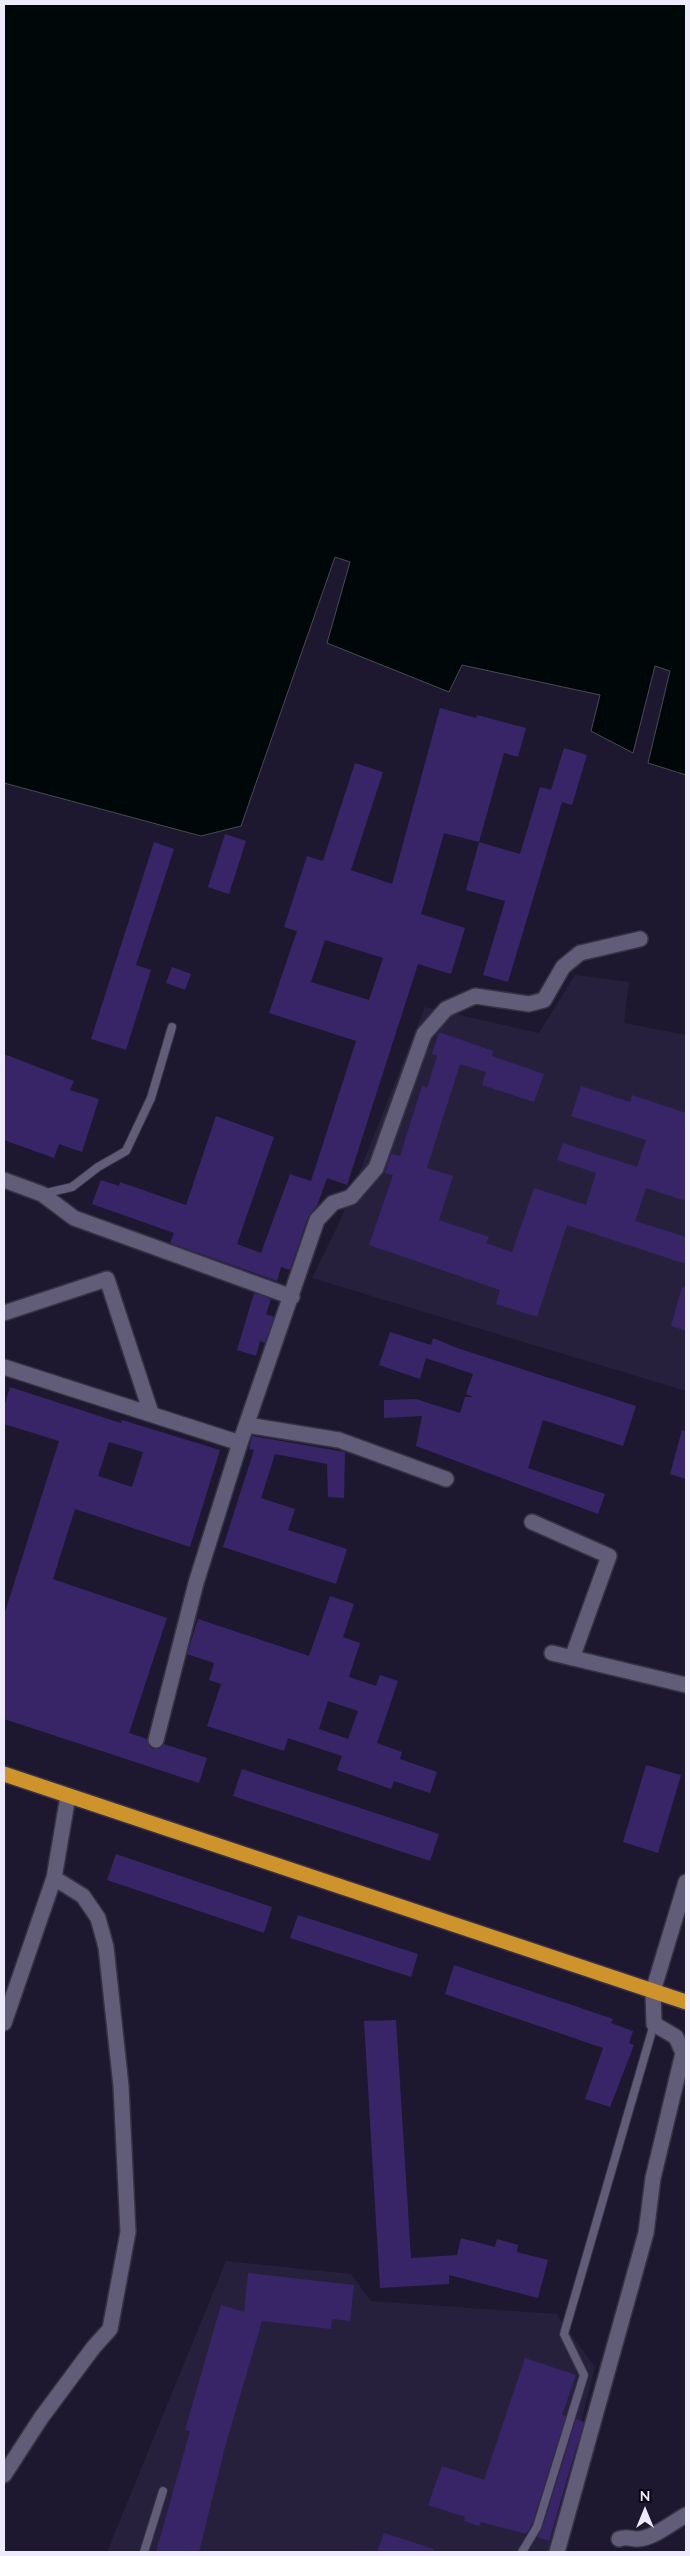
<!DOCTYPE html>
<style>
body{margin:0}
#map{position:relative;width:690px;height:2556px;overflow:hidden;background:#1d182f;font-family:Mulish,sans-serif}
canvas{display:block}
.frame{position:absolute;inset:0;border:5px solid #edebfb;pointer-events:none}
.north{position:absolute;left:620px;top:2486px;width:50px;height:50px;-webkit-text-stroke:4px #07060f;paint-order:stroke;rotate:0deg;font-size:14px;font-weight:700;line-height:20px;text-align:center;color:#edebfb}
.north::after{content:'';display:block;margin:auto;width:18px;height:22px;background:#edebfb;clip-path:polygon(50% 0,100% 100%,50% 72%,0 100%)}
</style>
<div id="map">
<canvas width="690" height="2556"></canvas>
<div class="frame"></div>
<div class="north">N</div>
</div>
<script>
const ctx = document.querySelector('canvas').getContext('2d');
ctx.lineJoin = 'round';
function fill(path, color) { ctx.fillStyle = color; ctx.fill(path, 'evenodd'); }
function stroke(path, color, width, dash) { ctx.strokeStyle = color; ctx.lineWidth = width; ctx.lineCap = dash ? 'butt' : 'round'; ctx.setLineDash(dash || []); ctx.stroke(path); }
fill(new Path2D(`
 M575 975 629 982 624 1023 686 1035V1391L312 1278 340 1221 425 1007 539 1033Z
 M226 2261 351 2274 371 2301 556 2314 595 2367 548 2552H107Z`), '#26203d');
const water = new Path2D(`
 M4 4H686V775L648 763 670 671 655 666 633 753 591 731 600 695 462 665 449 692 327 643 350 562 335 557 241 826 201 836 4 783Z`);
fill(water, '#000708');
stroke(water, '#474b51', 1);
fill(new Path2D(`
 M440 708 476 718 477 715 526 728 518 757 504 753 479 842 444 833 421 914 465 928 451 974 418 964 347 1185 327 1178 317 1206 308 1217 290 1270 281 1267 277 1281 170 1243 174 1233 92 1204 101 1180 119 1186 120 1182 186 1205 216 1116 274 1137 237 1244 261 1253 290 1174 311 1181 356 1041 269 1013 297 931 284 927 307 856 323 861 355 763 383 772 351 870 392 884ZM325 940 383 958 369 1000 311 982Z
 M564 748 587 755 572 805 562 802 508 982 483 975 505 901 466 890 479 842 520 854 540 787 551 790Z
 M225 834 246 841 229 894 208 887Z
 M154 842 174 849 136 965 151 970 126 1050 91 1039Z
 M172 967 191 974 185 990 166 983Z
 M439 1032 493 1051 492 1056 544 1074 534 1102 482 1085 486 1072 460 1064 427 1168 453 1176 439 1220 489 1237 486 1243 512 1252 534 1188 586 1205 596 1173 557 1160 563 1143 637 1167 646 1140 571 1116 581 1086 630 1102 632 1095 686 1113V1201L646 1188 635 1221 686 1237V1264L567 1225 537 1317 496 1304 500 1290 369 1245 393 1175 385 1173 391 1154 400 1156 422 1086 427 1088 437 1056 432 1054Z
 M4 1054 74 1081 70 1090 99 1099 82 1152 59 1144 54 1158 4 1140Z
 M682 1287 686 1288V1331L671 1326Z
 M254 1293 271 1299 266 1314 274 1317 265 1343 260 1341 256 1356 237 1350Z
 M390 1332 431 1345 433 1338 457 1348 636 1406 623 1446 543 1420 528 1468 605 1494 598 1514 416 1446 422 1416 384 1418V1400L416 1399 460 1413 465 1397H473L466 1394 473 1374 426 1358 420 1379 379 1365Z
 M10 1387 121 1423 122 1420 220 1450 190 1547 75 1509 53 1579 167 1618 129 1733 147 1739 149 1746 153 1749H159L164 1744 207 1758 199 1783 4 1719V1615L59 1441 4 1424V1407ZM109 1442 143 1452 132 1487 98 1476Z
 M682 1430 686 1431V1479L670 1474Z
 M252 1436 345 1452 344 1498 328 1497 327 1464 275 1454 261 1498 295 1509 288 1530 347 1549 336 1584 223 1547 254 1450 249 1449Z
 M330 1596 354 1604 343 1637 360 1643 349 1677 376 1686 380 1675 398 1681 377 1743 402 1752 400 1759 437 1772 430 1793 394 1781 391 1789 337 1770 342 1756 288 1738 284 1751 207 1726 221 1684 209 1680 214 1663 187 1654 198 1619 309 1656ZM328 1701 358 1711 348 1739 319 1729Z
 M646 1765 681 1775 658 1853 623 1842Z
 M242 1769 439 1834 430 1861 233 1796Z
 M116 1854 272 1907 264 1933 107 1880Z
 M298 1915 418 1954 411 1977 290 1938Z
 M454 1965 613 2019 611 2023 633 2031 629 2043 634 2045 610 2107 585 2099 603 2048 445 1994Z
 M396 2020 411 2258 457 2255 461 2238 495 2247 497 2239 518 2245 517 2252 548 2260 538 2298 449 2275V2284L380 2288 364 2021Z
 M248 2273 354 2285 350 2321 332 2319 331 2329 262 2321 225 2447 199 2552H156L190 2431 185 2430 221 2305 244 2312Z
 M525 2358 576 2375 562 2415 566 2416 532 2525 526 2534 481 2522 479 2526 464 2521 465 2517 428 2505 442 2466 484 2480Z
 M576 2419 584 2422 549 2541 537 2537 542 2529Z
 M384 2533 434 2549 433 2552H377Z`), '#382567');
const lane = new Path2D(`
 M42 1194 72 1187 98 1167 126 1151 151 1098 172 1027
 M144 2552 163 2491
 M522 2552 537 2527 584 2375 564 2334 654 2024`);
const street = new Path2D(`
 M4 1313 107 1279 151 1413
 M4 1367 240 1443
 M247 1425 339 1440 446 1479
 M532 1522 609 1556 572 1658
 M552 1653 686 1685
 M156 1740 196 1583 240 1443 317 1220 333 1203 351 1197 376 1168 424 1034 446 1009 475 996 529 1004 544 1000 563 967 580 953 640 939
 M653 1991 686 1882
 M4 2023 54 1878 68 1796
 M4 2475 41 2418 93 2348 110 2329 128 2232 121 2086 106 1947 98 1918 83 1896 54 1878
 M619 2539C627 2536 630 2539 638 2539 654 2538 673 2522 686 2515`);
const secondary = new Path2D(`
 M4 1180 42 1194 74 1218 292 1297
 M557 2552 646 2233 653 2178 683 2053 676 2037 654 2024 653 1991`);
const highway = new Path2D(`
 M4 1774 686 2002`);
stroke(lane, '#363244', 10);
stroke(street, '#363244', 18);
stroke(secondary, '#363244', 18);
stroke(highway, '#363244', 18);
stroke(lane, '#615c78', 8);
stroke(street, '#615c78', 15);
stroke(secondary, '#615c78', 15);
stroke(highway, '#ce932a', 15);
</script>
